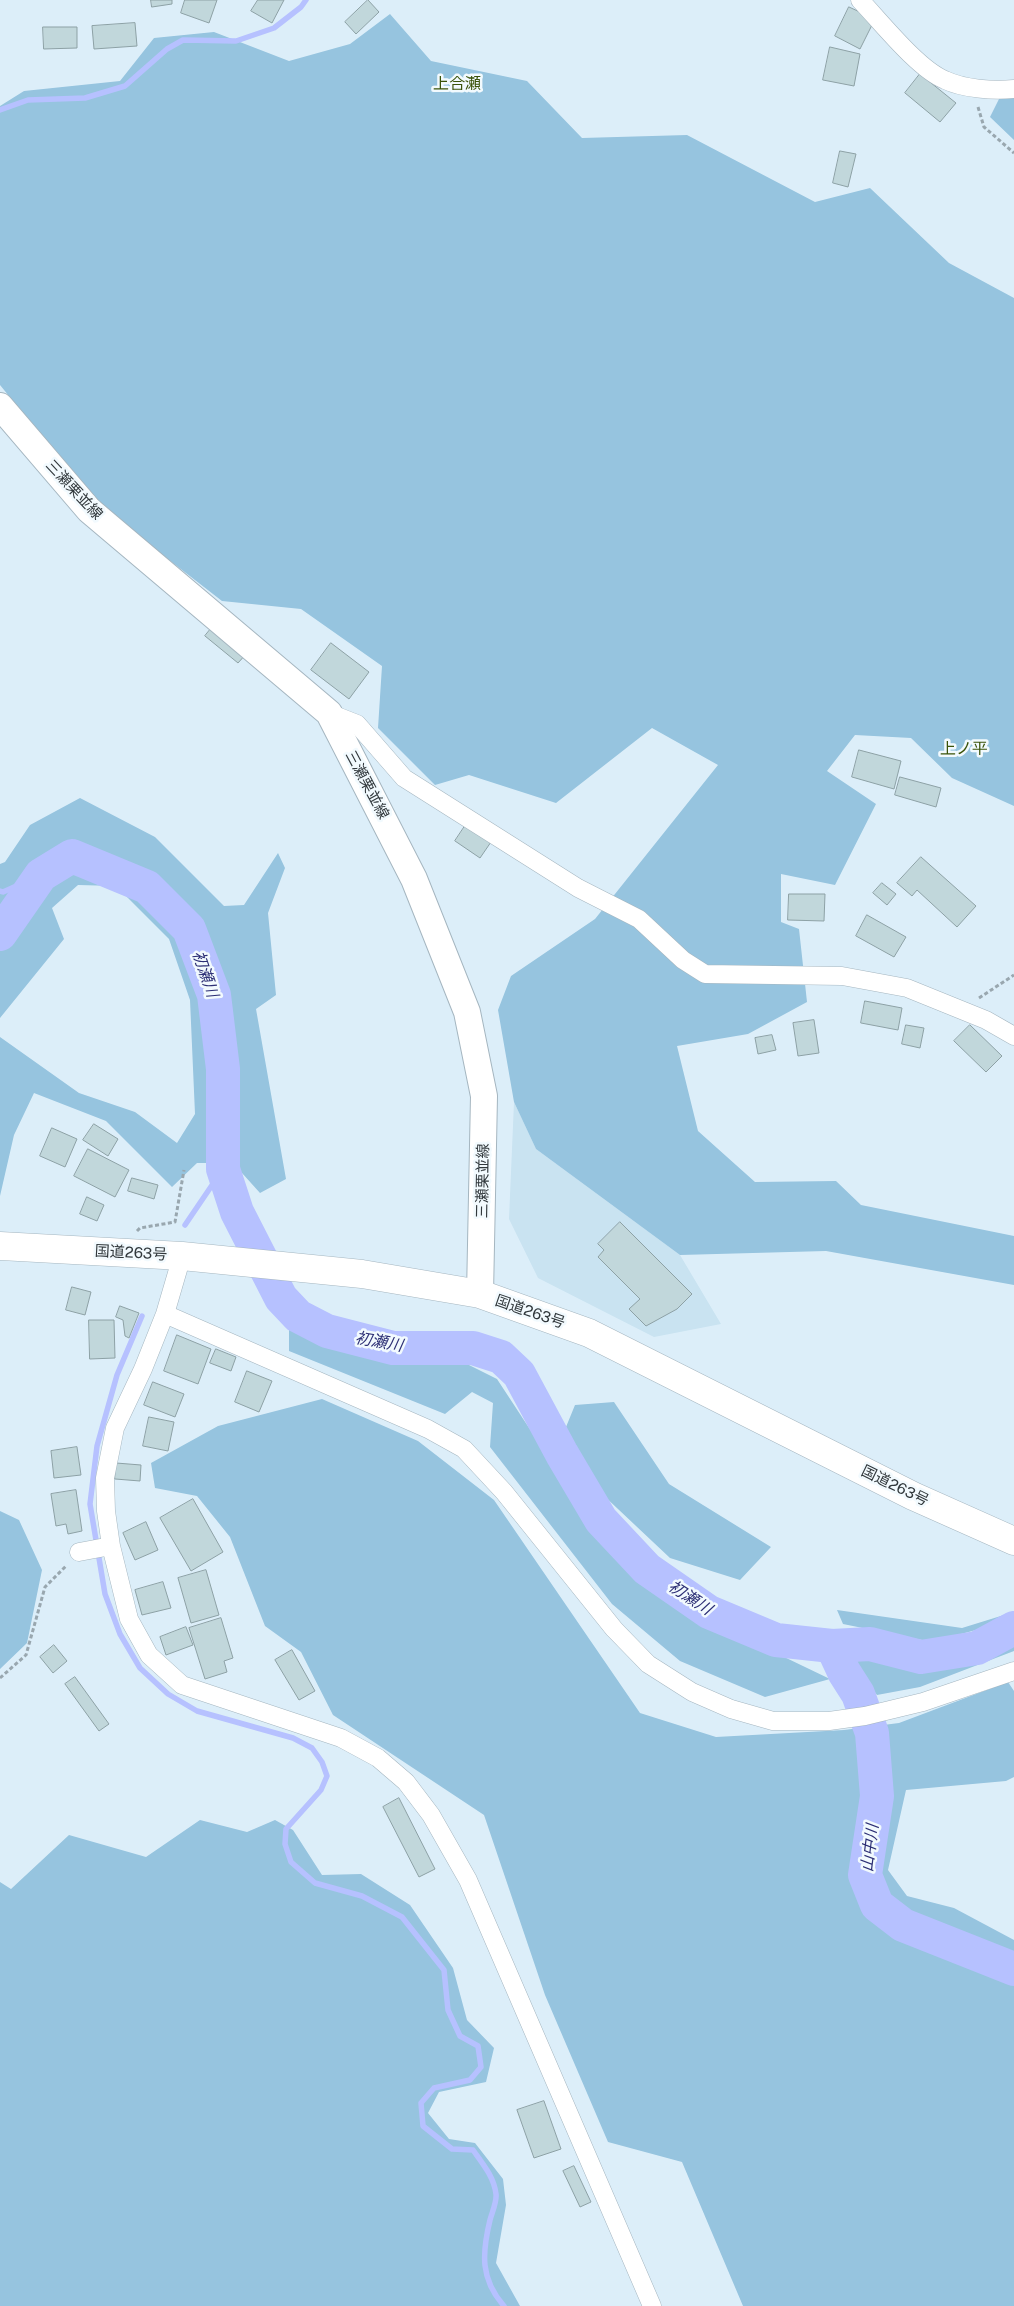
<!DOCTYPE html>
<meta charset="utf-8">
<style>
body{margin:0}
canvas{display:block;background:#dceef9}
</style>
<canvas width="1014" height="2306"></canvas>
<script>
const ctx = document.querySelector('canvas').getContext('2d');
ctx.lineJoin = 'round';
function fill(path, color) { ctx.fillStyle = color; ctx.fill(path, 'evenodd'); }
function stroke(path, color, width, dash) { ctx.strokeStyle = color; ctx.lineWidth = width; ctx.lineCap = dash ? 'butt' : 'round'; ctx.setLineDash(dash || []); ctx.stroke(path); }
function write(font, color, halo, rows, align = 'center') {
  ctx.font = font + ' "Public Sans","Noto Sans JP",sans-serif'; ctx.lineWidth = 5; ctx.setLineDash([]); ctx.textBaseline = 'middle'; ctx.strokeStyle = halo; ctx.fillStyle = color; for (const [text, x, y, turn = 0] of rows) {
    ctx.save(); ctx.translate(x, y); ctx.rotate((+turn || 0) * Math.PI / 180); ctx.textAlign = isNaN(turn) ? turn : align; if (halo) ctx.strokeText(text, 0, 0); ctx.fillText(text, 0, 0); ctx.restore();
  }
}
fill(new Path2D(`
 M514 1102 536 1149 680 1255 721 1324 654 1337 538 1278 509 1219Z`), '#c9e3f1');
fill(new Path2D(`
 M390 14 431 61 527 81 582 138 687 135 815 202 870 188 949 263 1014 298V806L952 778 911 738 855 735 827 771 876 804 835 885 781 874V922L799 929 807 1002 748 1034 677 1046 698 1131 755 1182 836 1181 861 1205 1014 1236V1285L826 1251 680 1255 536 1149 514 1102 498 1010 511 976 595 919 718 765 652 728 556 803 469 775 435 785 378 728 382 666 301 609 222 601 97 504 0 385V106L24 91 120 81 154 38 214 32 289 61 350 44Z
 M1008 81H1014V140L990 117Z
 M80 798 155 837 224 906 244 905 278 853 285 868 268 913 276 995 256 1009 286 1179 260 1193 233 1163H197L172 1187 106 1121 34 1093 14 1135 0 1196V1037L79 1093 135 1112 177 1143 195 1114 190 1000 169 939 116 886 78 885 52 908 64 939 0 1018V864L5 862 30 825Z
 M289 1329 387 1360H459L497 1379 594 1527 678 1606 830 1679 765 1697 680 1661 612 1604 490 1447 493 1403 472 1392 445 1414 289 1351Z
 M322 1399 418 1441 494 1500 640 1713 716 1737 844 1730 899 1723 1008 1682 1014 1691V1777L1006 1781 906 1790 888 1870 907 1896 954 1908 1014 1940V2306H743L682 2162 608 2142 545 1995 484 1815 333 1715 301 1652 265 1626 230 1537 197 1496 155 1488 151 1463 218 1426Z
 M614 1402 669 1484 771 1547 740 1580 670 1558 601 1493 566 1427 575 1405Z
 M0 1511 19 1520 42 1570 27 1643 0 1669Z
 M837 1610 962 1628 1004 1615 1005 1622 932 1642 843 1624Z
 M1014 1641V1651L920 1687 877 1695 849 1659 946 1664Z
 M200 1820 247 1832 275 1820 293 1830 322 1875 361 1874 410 1905 453 1968 467 2020 494 2048 486 2082 439 2092 428 2113 449 2139 475 2143 503 2179 506 2205 496 2263 520 2306H0V1882L11 1889 69 1835 146 1857Z`), '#96c4df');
stroke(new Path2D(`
 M0 110 28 100 85 98 125 86 167 49 183 40 236 41 274 28 301 7 306 0
 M0 891 3 892 41 875
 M185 1225 223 1169
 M142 1316 117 1375 97 1446 90 1504 105 1594 120 1634 140 1668 168 1694 197 1711 293 1738 312 1748 322 1762 327 1776 321 1790 286 1829 285 1844 291 1862 315 1883 362 1896 402 1917 444 1970 448 2010 460 2036 478 2046 481 2067 470 2080 434 2088 421 2103 423 2126 452 2149 473 2150C483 2164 494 2177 496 2194 497 2202 492 2212 490 2220 482 2253 480 2279 504 2306`), '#b6c1ff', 5.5);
stroke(new Path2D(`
 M0 934 41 875 72 856 147 887 189 929 214 995 223 1069V1169L237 1212 281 1298 298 1316 327 1331 393 1348H473L501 1357 519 1374 562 1454 601 1520 647 1569 709 1612 776 1640 832 1646 870 1644 921 1657 977 1648 1014 1628
 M832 1646 844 1672 858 1694 872 1733 877 1796 865 1875 877 1905 903 1925 1014 1969`), '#b6c1ff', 34);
const building = new Path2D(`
 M151 0H172V4L152 7Z
 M185 0H217L209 23 181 13Z
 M258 0H284L272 23 251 11Z
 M368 0 379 12 356 34 345 22Z
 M849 7 875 19 860 49 835 36Z
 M135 23 137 46 94 49 92 26Z
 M43 27H77V48L44 49Z
 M830 47 860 54 854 86 823 80Z
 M920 74 956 103 940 122 905 93Z
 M840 151 856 154 848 187 833 183Z
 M214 625 247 653 238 663 205 636Z
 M331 643 369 672 349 699 311 670Z
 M859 750 901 761 894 789 852 777Z
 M900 777 941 788 936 807 895 795Z
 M465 826 491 842 480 858 455 841Z
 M921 857 976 906 957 927 917 890 912 896 897 883Z
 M882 883 896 894 887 905 873 893Z
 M789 894H825L824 921 788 920Z
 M867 915 906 937 894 957 856 936Z
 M865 1001 902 1008 898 1030 861 1023Z
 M814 1020 819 1053 798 1056 793 1023Z
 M906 1025 924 1028 920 1048 902 1044Z
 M970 1025 1002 1056 986 1072 954 1041Z
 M772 1035 776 1050 758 1054 755 1038Z
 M94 1124 118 1139 108 1156 83 1140Z
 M52 1128 77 1139 65 1167 40 1156Z
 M88 1149 129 1170 115 1197 74 1176Z
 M132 1178 158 1185 154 1199 128 1191Z
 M87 1197 104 1205 97 1221 80 1214Z
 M620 1222 692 1294 677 1309 646 1326 629 1309 640 1299 598 1257 604 1250 598 1244Z
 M72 1287 91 1292 85 1315 66 1310Z
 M120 1306 139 1313 129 1338 125 1336 123 1320 116 1317Z
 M89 1320H114L115 1358 90 1359Z
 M177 1335 211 1349 198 1384 164 1371Z
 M216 1349 236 1357 231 1371 210 1363Z
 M247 1371 272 1381 259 1412 235 1402Z
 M153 1382 184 1394 175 1417 144 1405Z
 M149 1417 174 1422 168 1451 143 1446Z
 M77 1447 81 1475 54 1478 51 1451Z
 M116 1463 141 1465 140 1481 115 1479Z
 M76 1490 82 1531 68 1534 66 1524 56 1526 51 1494Z
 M193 1499 223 1552 191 1571 160 1518Z
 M146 1522 158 1550 135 1560 123 1533Z
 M206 1570 219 1615 191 1623 178 1578Z
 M163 1582 171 1608 142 1615 135 1590Z
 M221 1618 233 1658 224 1661 227 1672 205 1679 189 1628Z
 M186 1627 193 1645 166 1655 160 1637Z
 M54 1645 67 1661 53 1673 40 1657Z
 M292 1650 315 1691 299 1700 275 1660Z
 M75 1677 109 1724 99 1731 65 1684Z
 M399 1798 435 1869 419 1877 383 1807Z
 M544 2101 561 2149 534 2158 517 2110Z
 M574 2166 591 2202 580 2207 563 2171Z`);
fill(building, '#c1d7db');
stroke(building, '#8da1a5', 1);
const street = new Path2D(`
 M860 0C881 22 918 69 945 80 964 89 993 91 1014 89
 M329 713 357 724 404 778 578 888 639 919 683 960 705 974 842 976 907 988 986 1020 1014 1036
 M182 1256 165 1314 143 1369 115 1428 105 1478 106 1511 111 1546 129 1619 149 1655 182 1685 341 1738 378 1758 406 1782 431 1815 468 1880 652 2306
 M165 1314 428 1429 464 1449 504 1492 614 1629 648 1664 692 1692 731 1709 773 1721H829L865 1716 923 1702 1014 1671
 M79 1552 111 1546`);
const secondary = new Path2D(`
 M0 406 89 510 329 713 414 879 467 1012 484 1096 480 1294`);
const highway = new Path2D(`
 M0 1246 182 1256 362 1274 480 1294 589 1333 913 1496 1014 1541`);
stroke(street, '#a5b6c0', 19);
stroke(secondary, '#a5b6c0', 28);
stroke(highway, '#a5b6c0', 29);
stroke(new Path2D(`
 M978 107 984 127 1014 153
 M979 998 1014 975
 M137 1231 140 1228 175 1222 184 1170
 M0 1678 26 1655 45 1587 67 1565`), '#99a7af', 3, [4, 2.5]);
stroke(street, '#fff', 18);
stroke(secondary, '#fff', 26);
stroke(highway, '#fff', 28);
write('15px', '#31383c', '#f2fafe', [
 ["三瀬栗並線",74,490,47],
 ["三瀬栗並線",367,785,62],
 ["三瀬栗並線",483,1181,-89],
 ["国道263号",131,1253,3],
 ["国道263号",530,1312,19],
 ["国道263号",895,1486,26]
]);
write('16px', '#3a5309', '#f2fafe', [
 ["上合瀬",457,84],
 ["上ノ平",964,749]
]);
write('italic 16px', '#2c2f75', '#f2fafe', [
 ["初瀬川",205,974,71],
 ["初瀬川",379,1342,10],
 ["初瀬川",690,1598,33],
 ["山中川",870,1848,-83]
]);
</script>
